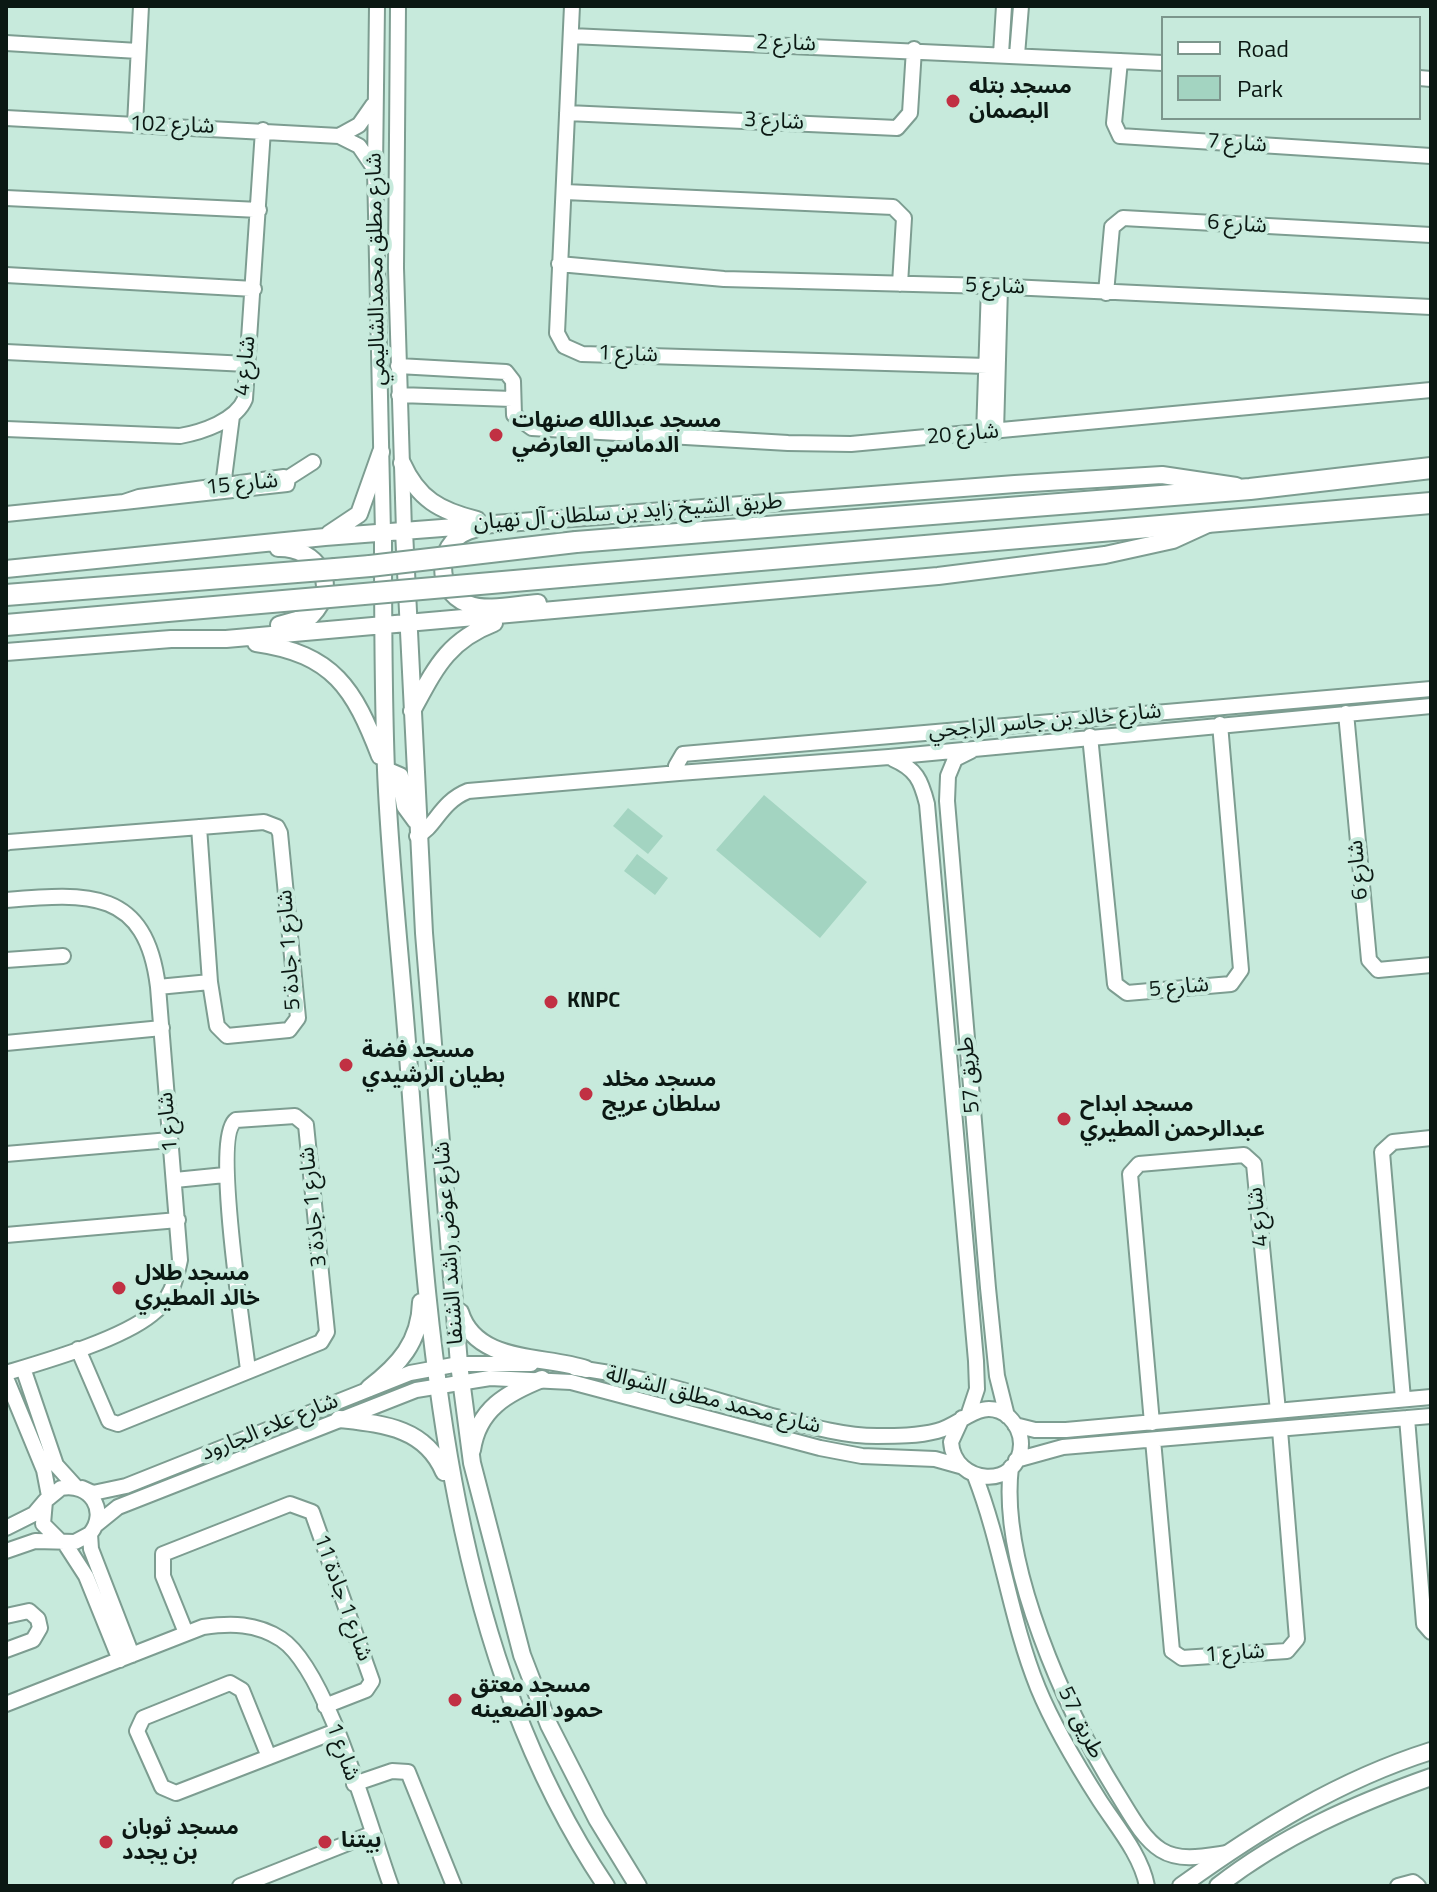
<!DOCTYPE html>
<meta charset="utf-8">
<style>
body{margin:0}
#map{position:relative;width:1437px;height:1892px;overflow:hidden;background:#c7eadc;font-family:"Titillium Web",sans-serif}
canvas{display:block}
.frame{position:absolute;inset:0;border:8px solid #0b1813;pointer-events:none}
.legend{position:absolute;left:1161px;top:16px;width:260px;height:104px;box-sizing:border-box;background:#c7eadc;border:2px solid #7c968c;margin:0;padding:10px 14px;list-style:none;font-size:24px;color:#0b1813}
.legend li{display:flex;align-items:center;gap:16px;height:40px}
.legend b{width:40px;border:2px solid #7c968c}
</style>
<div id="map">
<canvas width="1437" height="1892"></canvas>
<div class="frame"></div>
<ul class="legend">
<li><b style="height:10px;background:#fff"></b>Road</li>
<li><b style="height:22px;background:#a3d4c1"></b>Park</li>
</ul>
</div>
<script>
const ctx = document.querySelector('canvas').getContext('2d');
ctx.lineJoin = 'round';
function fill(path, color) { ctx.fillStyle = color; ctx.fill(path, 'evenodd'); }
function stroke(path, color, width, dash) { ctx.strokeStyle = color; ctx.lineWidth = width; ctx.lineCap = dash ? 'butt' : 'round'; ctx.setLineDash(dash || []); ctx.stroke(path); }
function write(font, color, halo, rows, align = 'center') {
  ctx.font = font + ' "Titillium Web","Noto Sans Arabic",sans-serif'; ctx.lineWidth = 8; ctx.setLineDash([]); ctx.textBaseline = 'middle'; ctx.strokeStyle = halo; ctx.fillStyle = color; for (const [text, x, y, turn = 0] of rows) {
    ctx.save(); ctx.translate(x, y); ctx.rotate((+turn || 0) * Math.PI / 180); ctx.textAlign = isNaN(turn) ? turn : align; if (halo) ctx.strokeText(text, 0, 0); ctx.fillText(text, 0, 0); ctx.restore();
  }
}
fill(new Path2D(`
 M764 795 867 882 820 938 716 850Z
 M628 808 663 836 648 854 613 826Z
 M637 854 668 878 655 895 624 871Z`), '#a3d4c1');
const minor = new Path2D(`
 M377 6 375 169 383 533
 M398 6 396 268 404 531
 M572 6 557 333 564 346 582 354 987 366
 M571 36 1163 63
 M6 43 138 51
 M1001 54 1004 6
 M1017 55 1021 6
 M1120 61 1114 123 1120 136 1431 156
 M1419 78 1431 79
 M567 113 897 128 910 113 914 49
 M6 118 339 136 359 146 374 168
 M135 125 141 6
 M339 136 359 125 373 105
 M565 192 893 207 904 218 900 284
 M6 198 259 210
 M559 264 724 279 989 286 1431 307
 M6 275 254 289
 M1106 293 1112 227 1123 218 1431 235
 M6 352 247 364
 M398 366 506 372 513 381 514 415 532 428 788 443 851 444 1431 390
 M399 395 512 399
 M6 429 180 436C202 432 236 421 245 399L263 130
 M996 432 1000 287
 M984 434 989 286
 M284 477 288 478 287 484 124 502 139 497Z
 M288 478 313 462
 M223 486 232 416
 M6 514 124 502
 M1431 689 683 754 676 766 679 773 889 757 1431 706
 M1346 713 1369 960 1378 970 1431 965
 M1090 736 1115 984 1127 993 1231 984 1241 970 1220 724
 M971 751 955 759 948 776 947 801 988 1288 997 1376 1007 1416
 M893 759C916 769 921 780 927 804L976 1361 977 1389 969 1413
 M417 836C435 828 440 802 468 791L679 773
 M6 843 9 842 264 822 277 827 280 833 298 1018 289 1030 227 1036 217 1026 210 982 199 827
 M6 900C88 893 146 888 158 987L180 1260C176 1280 170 1301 152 1314 120 1340 46 1361 6 1373
 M6 960 63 956
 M158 987 210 982
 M6 1043 162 1028
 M6 1154 170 1140
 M175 1180 225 1175
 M6 1235 178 1220
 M78 1349 109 1421 118 1424 321 1342 327 1332 306 1125 295 1116 236 1120C212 1136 244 1334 248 1370
 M23 1368 56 1465 76 1487
 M575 1368C643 1375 710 1399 776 1417 809 1426 843 1436 877 1436 896 1436 918 1436 937 1431 962 1425 982 1395 1009 1417 1016 1424 1021 1434 1021 1444 1020 1490 954 1486 951 1442L962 1418
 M6 1378 44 1470 49 1496
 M1403 1399 1382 1152 1393 1142 1431 1138
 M1407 1418 1424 1624 1431 1632
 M1152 1423 1130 1174 1139 1164 1244 1155 1254 1164 1278 1411
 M1015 1425 1035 1430H1066L1431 1397
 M1153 1440 1172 1651 1182 1658 1287 1651 1297 1639 1280 1430
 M1016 1460 1063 1447 1431 1416
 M1011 1467C999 1564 1066 1711 1117 1793 1129 1812 1142 1838 1161 1850 1180 1862 1206 1856 1227 1853
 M975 1476C1002 1545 1010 1619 1038 1688 1054 1727 1077 1765 1100 1801 1117 1827 1141 1855 1147 1886
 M82 1488 93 1493 126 1486 410 1373 459 1364H531
 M97 1524 118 1507 416 1390 490 1378 571 1382 820 1448 862 1456 935 1459 960 1466
 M6 1528 34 1514 45 1501
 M90 1534 91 1549 132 1655
 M64 1542 86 1576 120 1660
 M6 1551 35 1541 75 1542 90 1534C109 1511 90 1482 61 1488L45 1501 43 1524 59 1540
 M6 1616 29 1611 38 1619 40 1628 33 1640 6 1650
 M186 1633 163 1576V1554L290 1504 312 1512 372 1681 366 1690 325 1706
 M6 1704 203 1627C231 1623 256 1623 281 1639 328 1670 370 1829 391 1886
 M269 1757 242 1690 230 1683 143 1718 137 1731 162 1787 176 1793 336 1731
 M354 1784 392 1771 408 1772 454 1886
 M240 1886 371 1834
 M1398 1886 1413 1882 1418 1886`);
const major = new Path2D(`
 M402 463C418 499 440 511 477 520
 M475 529C437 537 431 590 468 604 487 612 518 604 538 603
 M404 531 424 933 459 1364 472 1463 522 1655 549 1725 597 1819 638 1886
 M383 533C383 612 383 691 386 770 390 869 402 969 409 1069 429 1345 447 1649 606 1886
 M329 534 359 514 381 452
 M278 548C317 547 342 585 311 616L279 625
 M6 569 325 537 1015 484 1162 475 1236 486
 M256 643C334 654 354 689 380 756
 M6 652 171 639H226L938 576 1105 555 1173 540 1208 524
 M412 711C435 669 447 641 494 623
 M386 770 400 776 405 806 416 821
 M460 1312C476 1364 544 1355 586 1369
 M369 1388C399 1365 420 1342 421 1302
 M339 1419C382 1424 425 1427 444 1472
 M472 1450C478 1409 507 1393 542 1379
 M1181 1886C1259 1830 1339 1780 1431 1751
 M1218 1886C1282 1836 1355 1804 1431 1777`);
const highway = new Path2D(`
 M576 542 1250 489 1431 468
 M335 569 370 566
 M572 576 1431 503`);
stroke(minor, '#7d9d91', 18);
stroke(major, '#7d9d91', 20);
stroke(highway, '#7d9d91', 24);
stroke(minor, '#fff', 14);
stroke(major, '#fff', 16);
stroke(highway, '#fff', 20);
const highwayBridge = new Path2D(`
 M370 566 576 542
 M6 595 335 569
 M6 625 572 576`);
stroke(highwayBridge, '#7d9d91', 24, []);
stroke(highwayBridge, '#fff', 20);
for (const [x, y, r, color] of [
 [953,101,8,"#c13043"],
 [496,435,8,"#c13043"],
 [551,1002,8,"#c13043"],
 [346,1065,8,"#c13043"],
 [586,1094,8,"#c13043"],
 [1064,1119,8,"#c13043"],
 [119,1288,8,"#c13043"],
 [455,1700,8,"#c13043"],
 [106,1842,8,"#c13043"],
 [325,1842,8,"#c13043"]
]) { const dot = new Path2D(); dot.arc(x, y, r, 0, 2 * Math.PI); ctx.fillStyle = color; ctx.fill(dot); stroke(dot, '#c7eadc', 3); }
write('22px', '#0b1813', '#c7eadc', [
 ["شارع 2",786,44,2],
 ["شارع 3",774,122,3],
 ["شارع 102",172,126,2],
 ["شارع 7",1237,144,4],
 ["شارع 6",1237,225,4],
 ["شارع مطلق محمدالشاليمي",377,269,-91],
 ["شارع 5",995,287,2],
 ["شارع 1",628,355,2],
 ["شارع 4",246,366,-84],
 ["شارع 20",963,435,-5],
 ["شارع 15",242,485,-6],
 ["طريق الشيخ زايد بن سلطان آل نهيان",628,513,-4],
 ["شارع خالد بن جاسر الراجحي",1045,722,-5],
 ["شارع 6",1359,870,-95],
 ["شارع 1 جادة 5",290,950,-94],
 ["شارع 5",1179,988,-5],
 ["طريق 57",970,1075,-95],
 ["شارع 1",169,1122,-95],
 ["شارع 1 جادة 3",314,1207,-96],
 ["شارع 4",1259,1217,-96],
 ["شارع عوض راشد الشنفا",450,1243,-94],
 ["شارع محمد مطلق الشوالة",713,1401,14],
 ["شارع علاء الجارود",270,1428,-22],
 ["شارع 1 جادة 11",342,1598,70],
 ["شارع 1",1235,1654,-4],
 ["طريق 57",1080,1723,64],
 ["شارع 1",342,1752,70]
]);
write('bold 22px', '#0b1813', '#c7eadc', [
 ["مسجد بتله",969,88],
 ["البصمان",969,113],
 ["مسجد عبدالله صنهات",512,422],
 ["الدماسي العارضي",512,447],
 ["KNPC",567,1002],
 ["مسجد فضة",362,1052],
 ["بطيان الرشيدي",362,1077],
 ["مسجد مخلد",602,1081],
 ["سلطان عريج",602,1106],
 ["مسجد ابداح",1080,1106],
 ["عبدالرحمن المطيري",1080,1131],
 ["مسجد طلال",135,1275],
 ["خالد المطيري",135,1300],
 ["مسجد معتق",471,1687],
 ["حمود الضعينه",471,1712],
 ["مسجد ثوبان",122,1829],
 ["بن يجدد",122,1854],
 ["بيتنا",341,1842]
], 'left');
</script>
